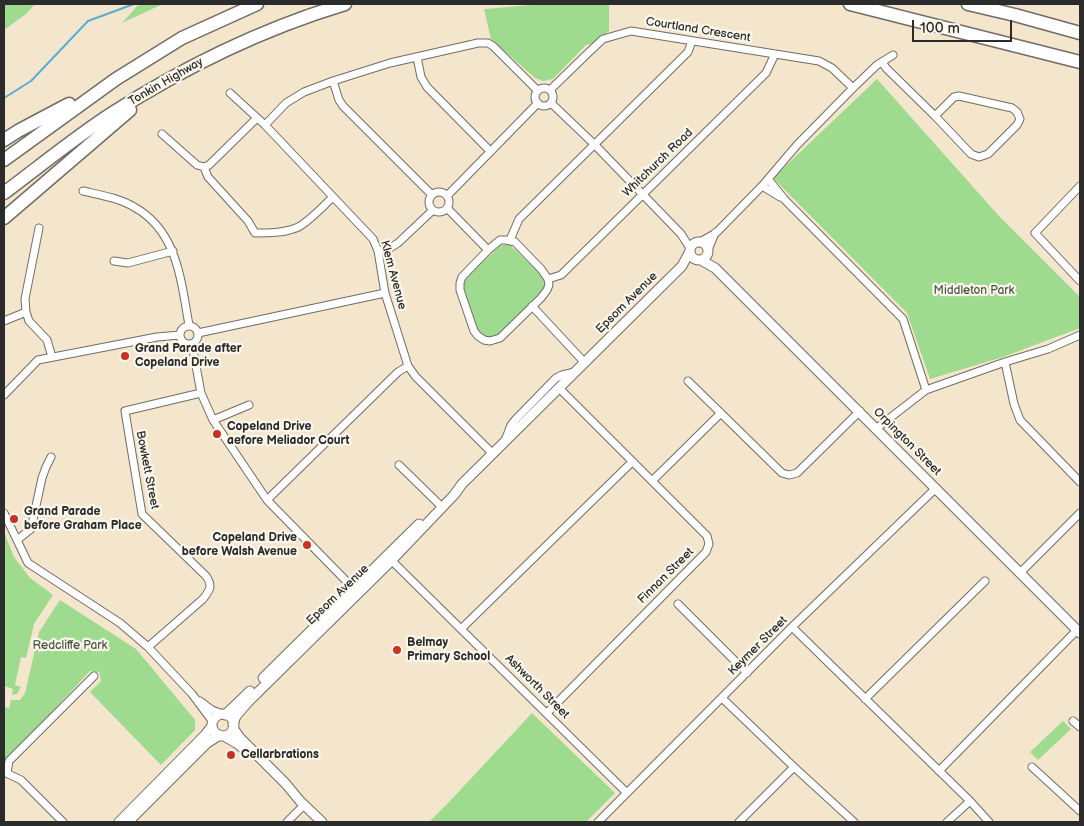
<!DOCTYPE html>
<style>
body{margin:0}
#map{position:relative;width:1084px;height:826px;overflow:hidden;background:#f4e6cd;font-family:"Balsamiq Sans",sans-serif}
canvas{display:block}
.frame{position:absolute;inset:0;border:5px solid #2b2b2b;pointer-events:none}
.scale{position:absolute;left:912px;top:20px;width:100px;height:22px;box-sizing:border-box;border:2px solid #2b2b2b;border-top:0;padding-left:6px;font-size:15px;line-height:18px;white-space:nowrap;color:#2b2b2b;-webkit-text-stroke:4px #fbf7ec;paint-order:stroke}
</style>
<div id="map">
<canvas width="1084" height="826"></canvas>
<div class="frame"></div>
<div class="scale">100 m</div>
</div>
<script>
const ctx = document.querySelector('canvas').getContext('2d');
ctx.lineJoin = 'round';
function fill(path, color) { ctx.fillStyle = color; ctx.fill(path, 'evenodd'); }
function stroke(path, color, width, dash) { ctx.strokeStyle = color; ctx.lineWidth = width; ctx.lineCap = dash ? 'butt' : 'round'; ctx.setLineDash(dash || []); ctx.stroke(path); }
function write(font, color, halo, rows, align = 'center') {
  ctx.font = font + ' "Balsamiq Sans",sans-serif'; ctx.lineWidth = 4.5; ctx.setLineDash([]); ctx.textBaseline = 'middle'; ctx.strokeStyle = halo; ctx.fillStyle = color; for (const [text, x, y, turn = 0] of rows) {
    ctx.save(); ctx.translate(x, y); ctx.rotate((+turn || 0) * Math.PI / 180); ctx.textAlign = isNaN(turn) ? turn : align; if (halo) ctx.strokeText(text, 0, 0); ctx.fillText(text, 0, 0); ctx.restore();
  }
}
fill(new Path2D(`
 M4 4H35L26 14 4 30Z
 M139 4H163L122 23Z
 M543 4H609V31L591 44 586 45 553 79 543 81 535 78 491 39 484 9Z
 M877 79 999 216 1080 297V328L1003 357 930 379 907 313 773 178Z
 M501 245H510L544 277 546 285 544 291 497 337 487 339 475 330 463 290V284L466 277Z
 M4 532 14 557 30 578 53 595 34 624 26 658 21 657 15 685 21 687 17 694 12 695 13 689 4 686Z
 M60 600 136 649 195 720V730L161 765 90 692 101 681 99 672 90 671 4 763V707L9 708 11 700H20L25 693 39 632Z
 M532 713 615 793 586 822H429L450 801Z
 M1063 721 1071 729 1038 760 1030 752Z`), '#9fdb8f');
stroke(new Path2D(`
 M4 98 31 81 88 21 134 4`), '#59acd4', 2);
const minor = new Path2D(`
 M417 57 421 77 427 87 490 151
 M882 62 886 68 935 116 971 154 979 157 988 154 1017 125 1020 119 1017 112 1012 108 959 96 954 97 935 116
 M333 81 339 100 343 106 432 195
 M535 97a9 9 0 1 1 18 0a9 9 0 1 1-18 0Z
 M550 90 587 54 603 39 631 31 819 61 832 68 853 88
 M230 93 265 125 373 239 378 251 385 293 408 366 416 377 493 454
 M551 103 594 144 681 234 690 248
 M265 125 286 103 304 92 333 81 390 63 478 43H488L493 46 538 91
 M162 134 197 165 204 167 209 165 257 118
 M204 167 208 177 248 221 255 233C268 233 283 233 296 228 307 224 324 205 333 197
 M768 179 785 200 903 319 926 390
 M762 186 780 197
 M1080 186 1035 233 1080 281
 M83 191C100 195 119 198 134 207 178 231 181 282 189 325
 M429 202a10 10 0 1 1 20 0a10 10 0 1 1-20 0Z
 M447 196 538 103
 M447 208 488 250
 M39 228 25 299 26 312 29 321 47 340 52 357
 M500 240H506L515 242 541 269 548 279 549 285 547 290 541 298 500 338 490 341 484 340 478 336 474 331 460 290V283L462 277 488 250Z
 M510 240 519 219 688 52 692 41
 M700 242 716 233 762 186 797 145 853 88 877 65 893 55
 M708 250 715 233
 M378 251 390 248 398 243 433 210
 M114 261 128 263 173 251
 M548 279 561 275 766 73 775 54
 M532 306 585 363
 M4 321 26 312
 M180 335a9 9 0 1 1 18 0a9 9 0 1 1-18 0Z
 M198 333 385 293
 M192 344 201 393 213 420 267 500 356 591
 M1005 362 1014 404 1020 420 1080 482
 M688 381 782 473 789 475 797 473 860 411
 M4 395 38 360 157 337 180 335
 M213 420 249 405
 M877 428 926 390 1005 362 1048 349 1080 335
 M506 438 511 425 516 419 556 378 562 375 575 372
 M399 465 442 507
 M652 481 721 413
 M267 500 398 372 408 366
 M4 513 28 563 120 623 148 647 192 694 213 722
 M17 540 31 529 42 478 46 467 51 457
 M389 558 627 793
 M1020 573 1080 513
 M678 604 747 673
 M792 627 970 801 989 822
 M462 628 632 462
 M148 647 203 599C210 590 213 586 206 576L142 514 125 411 201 393
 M722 698 794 767 854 822
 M865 699 985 581
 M200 701 212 710 222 714
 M547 713 706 552 709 544 707 536 559 388
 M1073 721 1080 727
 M1032 767 1080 811
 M939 771 1077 630
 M4 772 21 780 63 822
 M7 773 9 761 94 676
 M287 822 304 805
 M598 822 792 627 936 488
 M739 822 794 767
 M947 822 970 801`);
const tertiary = new Path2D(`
 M690 251a9 9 0 1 1 18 0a9 9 0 1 1-18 0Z
 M701 260 715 268 1080 633
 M263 678 419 524
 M212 725a11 11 0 1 1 22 0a11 11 0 1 1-22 0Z
 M225 715 250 691
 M233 724 236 716 248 702 392 560 454 495 462 484 682 266 690 251
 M233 728 240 738 286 784 300 801 322 822
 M224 736 238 744 245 750
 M119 822 205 735 212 726
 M128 822 207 743 220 735`);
const motorway = new Path2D(`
 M850 4 1080 62
 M968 4 1015 15 1080 33
 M4 140 18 131 69 104
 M4 160 116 79 182 38 257 4
 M4 193C39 167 74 138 111 114 184 67 262 29 345 4
 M4 218 130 110`);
stroke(minor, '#716c64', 9);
stroke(tertiary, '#716c64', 11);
stroke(motorway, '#716c64', 15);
stroke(minor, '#fff', 7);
stroke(tertiary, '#fff', 9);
stroke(motorway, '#fff', 12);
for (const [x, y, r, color] of [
 [125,356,5,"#c8321e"],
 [217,434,5,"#c8321e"],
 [14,519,5,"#c8321e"],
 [307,545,5,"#c8321e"],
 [397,650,5,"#c8321e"],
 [231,755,5,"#c8321e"]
]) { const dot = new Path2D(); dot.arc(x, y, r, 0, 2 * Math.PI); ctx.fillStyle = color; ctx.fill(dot); stroke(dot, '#fbf7ec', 2); }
write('12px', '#2b2b2b', '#fbf7ec', [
 ["Courtland Crescent",698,30,9],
 ["Tonkin Highway",166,82,-30],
 ["Whitchurch Road",658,163,-44],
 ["Klem Avenue",393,275,75],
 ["Epsom Avenue",627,303,-45],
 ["Orpington Street",907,442,45],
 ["Bowkett Street",147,470,79],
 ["Finnan Street",666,576,-45],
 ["Epsom Avenue",338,595,-44],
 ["Keymer Street",758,646,-45],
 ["Ashworth Street",537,687,45]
]);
write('12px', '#485744', '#fbf7ec', [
 ["Middleton Park",974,291],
 ["Redcliffe Park",70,646]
]);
write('bold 12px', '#2b2b2b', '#fbf7ec', [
 ["Grand Parade after",135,349],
 ["Copeland Drive",135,363],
 ["Copeland Drive",227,427],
 ["aefore Meliador Court",227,441],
 ["Grand Parade",24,512],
 ["before Graham Place",24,526],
 ["Copeland Drive",297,538,"right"],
 ["before Walsh Avenue",297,552,"right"],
 ["Belmay",407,643],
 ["Primary School",407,657],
 ["Cellarbrations",241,755]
], 'left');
</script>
